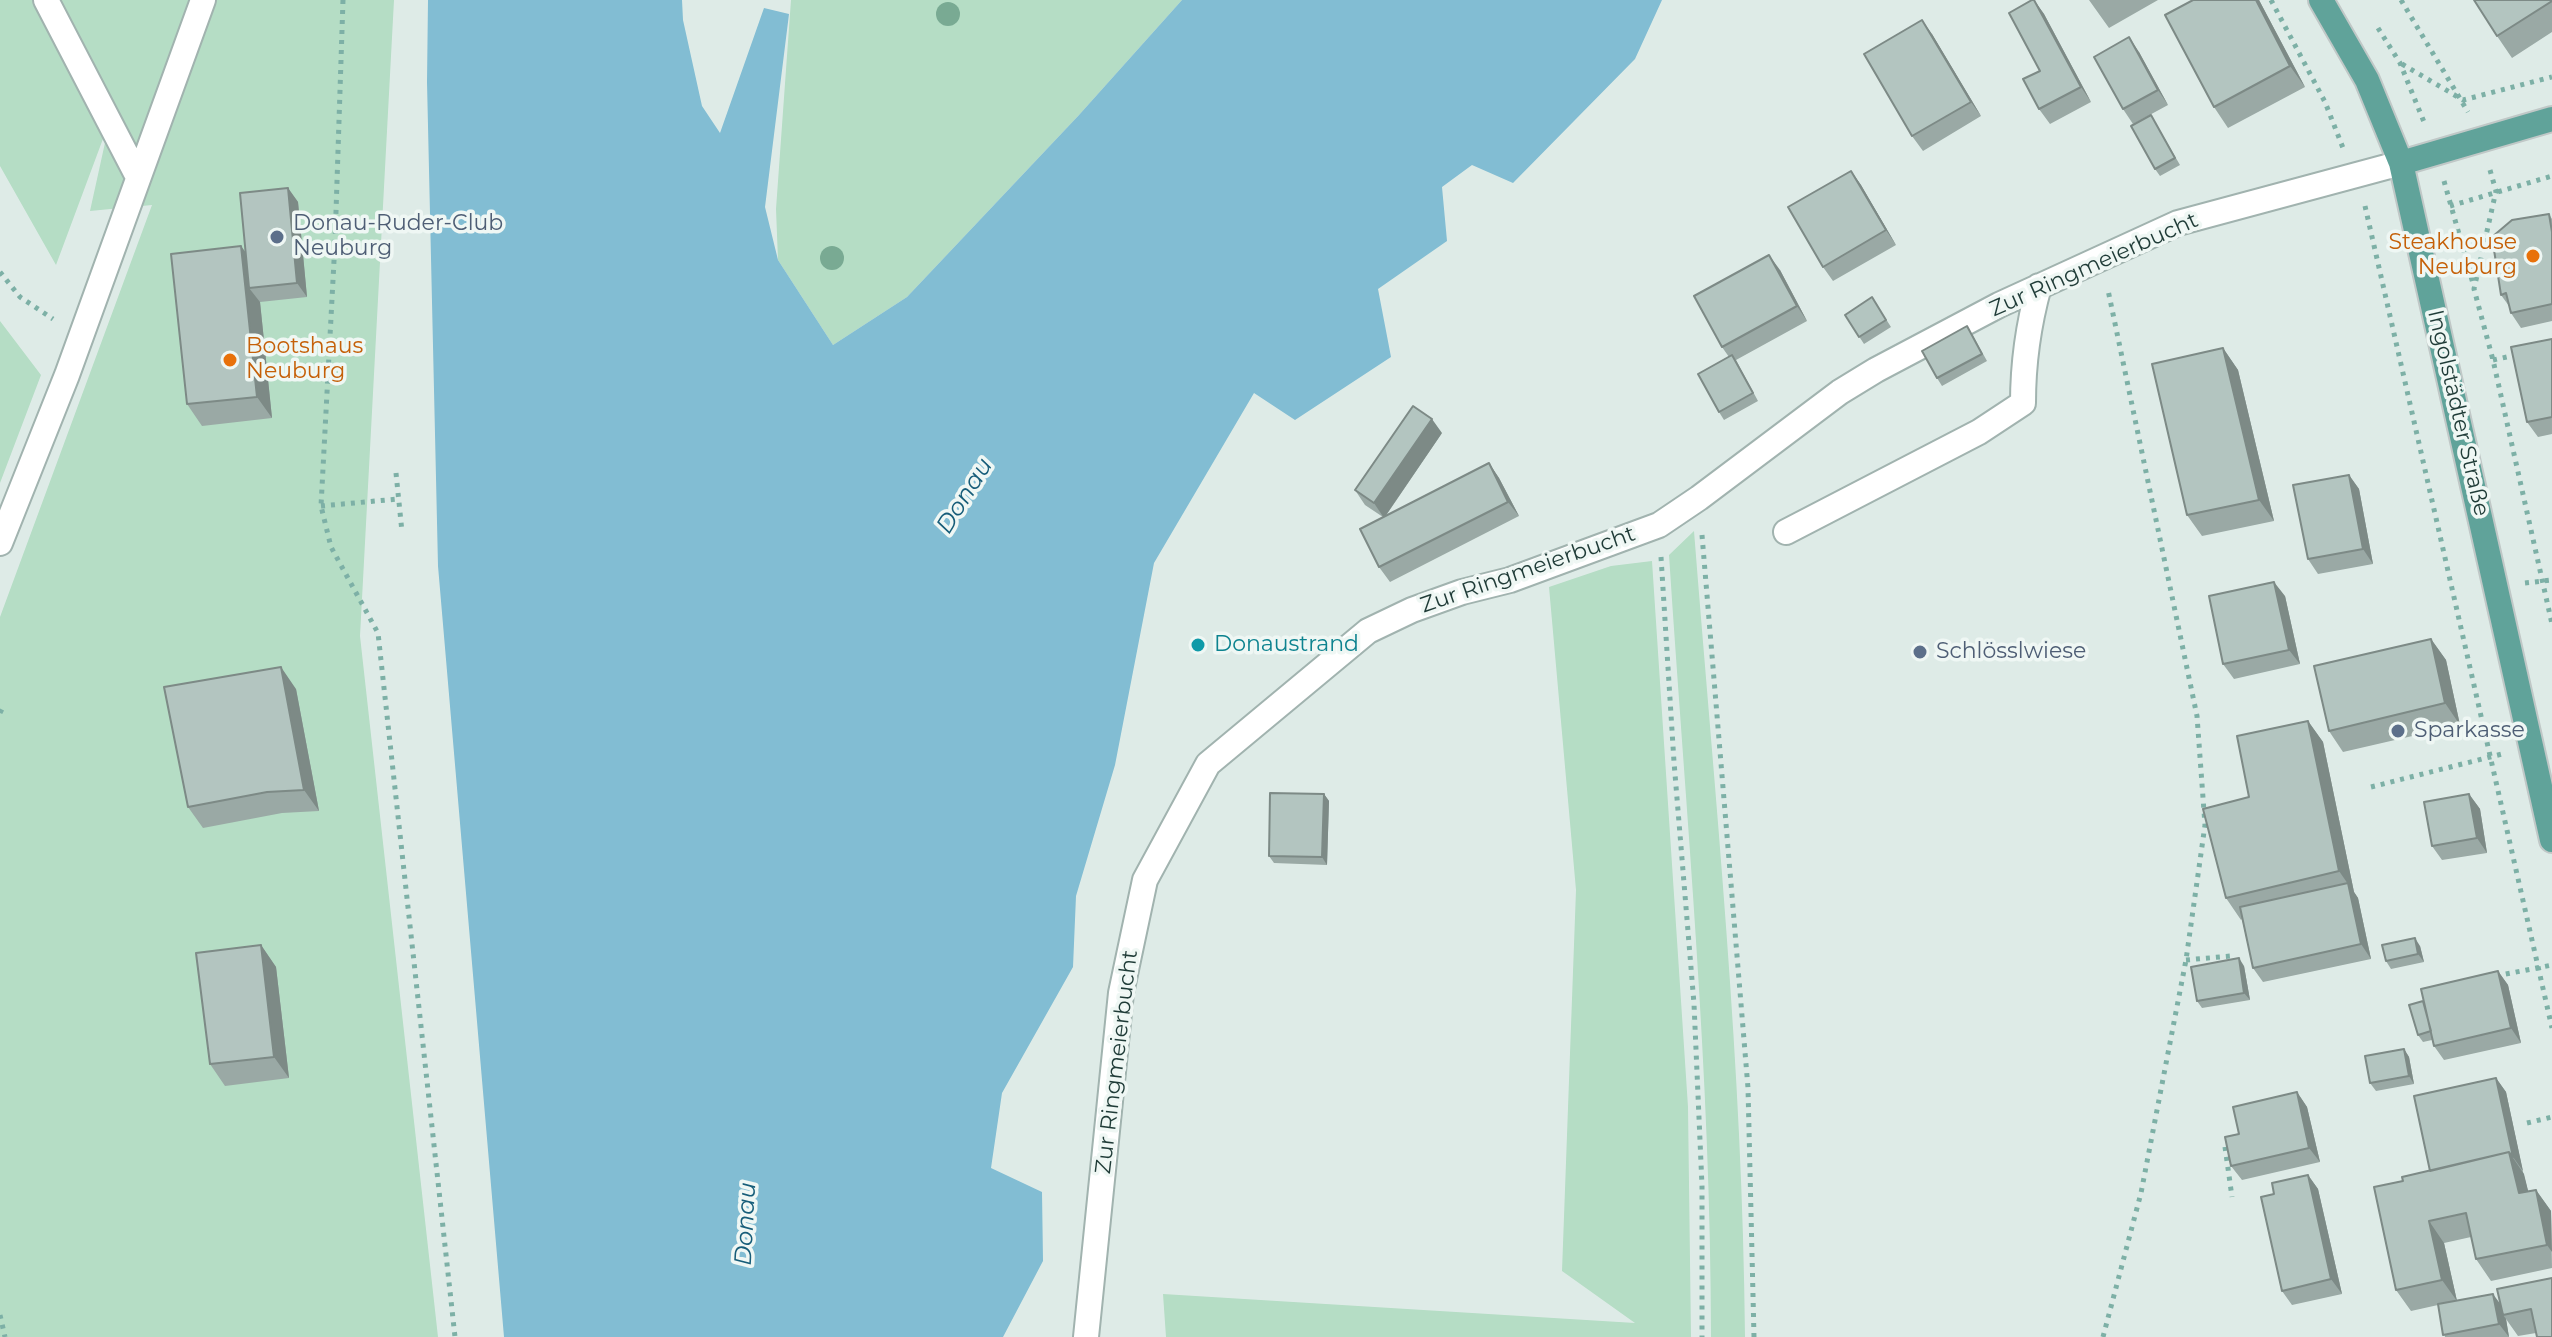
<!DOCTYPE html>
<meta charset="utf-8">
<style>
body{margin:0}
canvas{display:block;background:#deebe7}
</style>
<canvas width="2552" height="1337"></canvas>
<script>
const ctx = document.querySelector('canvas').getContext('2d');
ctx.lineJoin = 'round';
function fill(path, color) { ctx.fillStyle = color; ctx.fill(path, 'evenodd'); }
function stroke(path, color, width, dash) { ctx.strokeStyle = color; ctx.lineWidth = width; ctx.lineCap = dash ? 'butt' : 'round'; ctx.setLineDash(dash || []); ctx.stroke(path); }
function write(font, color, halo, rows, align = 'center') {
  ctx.font = font + ' Montserrat,sans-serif'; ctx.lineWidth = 7; ctx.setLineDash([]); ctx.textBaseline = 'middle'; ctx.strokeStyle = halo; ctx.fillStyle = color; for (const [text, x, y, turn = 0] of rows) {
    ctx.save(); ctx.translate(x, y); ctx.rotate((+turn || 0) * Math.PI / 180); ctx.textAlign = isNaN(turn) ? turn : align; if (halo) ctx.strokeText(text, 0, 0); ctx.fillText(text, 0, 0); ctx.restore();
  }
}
fill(new Path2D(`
 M0 0H394L360 636 438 1337H0V617L152 205 90 211 110 120 56 265 0 166Z
 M791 0H1182L1079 115 907 297 833 345 778 260 776 209Z
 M0 321 41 375 0 483Z
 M1694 531C1715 799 1743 1068 1745 1337H1711C1711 1075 1686 816 1669 555Z
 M1652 561 1688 1107 1691 1337H1166L1163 1294 1635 1323 1562 1271 1576 890 1549 587 1611 566Z`), '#b5ddc5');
fill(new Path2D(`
 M428 0H682L683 20 702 106 720 133 764 8 789 14 765 207 778 260 833 345 907 297 1079 115 1182 0H1662L1635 59 1513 183 1472 165 1442 187 1447 241 1378 289 1391 357 1295 420 1254 393 1154 563 1115 765 1076 896 1073 967 1002 1093 991 1168 1042 1192 1043 1261 1003 1337H504L438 566 427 82Z`), '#82bdd3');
const minor = new Path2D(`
 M46 0 138 177
 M1786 532 1979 432 2023 403C2023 362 2028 326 2039 286
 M0 543 67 375 203 0
 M1086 1337 1121 993 1145 880 1208 764 1368 631 1412 610 1462 592 1510 580 1659 525 1699 498 1840 392 1876 370 1999 305 2178 223 2401 163`);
const major = new Path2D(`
 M2321 0 2367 80 2401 163 2552 840
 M2401 163 2552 119`);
stroke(minor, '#a1b3af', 28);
stroke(major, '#c0c8c7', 28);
stroke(new Path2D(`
 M343 0 335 242 321 506 331 547 378 633 455 1337
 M2271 0 2325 102 2343 148
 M2401 0 2468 112
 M2378 28 2400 63 2424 122
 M2402 64 2463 100 2552 77
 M2490 170 2496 191 2474 289 2493 360 2552 624
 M2444 181 2474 287
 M2365 206 2552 1028
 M2450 206 2552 176
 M0 272 20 297 53 319
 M2493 360 2520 354
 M396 473 402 532
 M321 506 398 499
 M1702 535 1748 1088 1754 1337
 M1661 557 1674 762 1694 1004 1702 1186V1337
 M2525 583 2552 580
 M0 713 2 709
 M2371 787 2502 754
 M2186 960 2231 956
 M2496 976 2552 965
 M2527 1123 2552 1117
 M2225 1147 2232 1197
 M0 1315 5 1337
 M2103 1337 2141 1193 2186 960 2205 825 2197 716 2108 290`), '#7db0a6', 5, [4, 6]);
stroke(minor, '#fff', 24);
stroke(major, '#60a39a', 24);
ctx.fillStyle = '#79aa93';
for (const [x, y] of [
 [948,14],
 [832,258]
]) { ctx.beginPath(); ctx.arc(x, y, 12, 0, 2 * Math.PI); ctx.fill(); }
fill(new Path2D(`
 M2034 0 2044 14 2091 102 2050 124 2039 109 2040 71Z
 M2089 0H2158L2109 28Z
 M2259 0 2305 87 2228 128 2214 107Z
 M2552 0V32L2512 58 2497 36Z
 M1932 34 1981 116 1923 151 1912 136Z
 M2139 52 2168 105 2133 124 2123 109Z
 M2151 115 2180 165 2160 176 2155 169Z
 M1851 171 1861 185 1896 245 1833 281 1823 267Z
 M288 188 298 202 307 297 260 302 272 418 202 426 187 404 241 246 246 253Z
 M2549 214 2552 219V321L2521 328 2511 313 2509 306 2501 295Z
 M1780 270 1807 321 1736 360 1758 401 1724 420 1719 412 1729 357 1722 347Z
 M1872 297 1891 327 1864 344 1845 315Z
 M1972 334 1987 361 1942 386 1937 378Z
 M2552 339V434L2538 437 2527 422Z
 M2223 348 2238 370 2274 521 2202 536 2187 515Z
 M1442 433 1385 517 1489 463 1499 478 1519 516 1390 582 1379 567 1383 517 1365 505 1355 490Z
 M2349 475 2359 489 2373 564 2318 574 2308 559Z
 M2285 596 2300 664 2234 679 2223 664Z
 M2431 639 2446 660 2460 725 2343 752 2329 731Z
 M296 689 319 811 282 813 203 828 188 807Z
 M2308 721 2323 742 2354 892 2358 898 2371 959 2263 982 2253 968 2242 919 2241 920 2226 898 2249 797Z
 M1324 794 1329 801 1327 865 1274 863 1269 856Z
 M2469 794 2480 809 2487 853 2442 860 2432 846Z
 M261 945 276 967 289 1078 225 1086 210 1064Z
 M2420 946 2424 962 2391 969 2386 961Z
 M2244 966 2250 1000 2202 1008 2197 1001Z
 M2498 971 2508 985 2521 1043 2444 1060 2434 1046 2432 1040 2423 1042 2418 1035 2423 1001Z
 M2404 1049 2409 1057 2414 1084 2376 1091 2370 1083Z
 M2496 1078 2506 1092 2523 1172 2528 1191 2536 1190 2551 1211 2552 1268 2491 1281 2476 1259 2471 1237 2444 1243 2457 1301 2501 1304 2552 1278 2536 1333 2518 1336 2506 1319 2509 1337H2445L2438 1305 2411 1311 2396 1290 2430 1171Z
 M2297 1092 2307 1107 2320 1162 2242 1180 2231 1166 2239 1134Z
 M2308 1175 2318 1189 2342 1294 2292 1305 2282 1291Z`), '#9aa9a5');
fill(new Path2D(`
 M2034 0 2044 14 2091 102 2081 87Z
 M2256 0H2259L2305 87 2290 66Z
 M1922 20 1932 34 1981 116 1971 102Z
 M2129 37 2139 52 2168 105 2158 90Z
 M1851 171 1861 185 1896 245 1886 230Z
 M288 188 298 202 307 297 297 283Z
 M241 246 256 267 249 288 260 302 272 418 257 397Z
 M1769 255 1780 270 1807 321 1797 306Z
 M2223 348 2238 370 2274 521 2259 500Z
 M1432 419 1442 433 1384 518 1374 503Z
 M1489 463 1499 478 1519 516 1508 502Z
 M2349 475 2359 489 2373 564 2363 549Z
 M2274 582 2285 596 2300 664 2289 650Z
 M2431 639 2446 660 2460 725 2445 703Z
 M281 667 296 689 319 811 304 790Z
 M2308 721 2323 742 2354 892 2358 898 2371 959 2361 944 2348 884 2339 871Z
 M1324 794 1329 801 1327 865 1322 857Z
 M2469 794 2480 809 2487 853 2477 838Z
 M2415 938 2420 946 2424 962 2418 954Z
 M261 945 276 967 289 1078 274 1057Z
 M2239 958 2244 966 2250 1000 2244 993Z
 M2498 971 2508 985 2521 1043 2511 1028Z
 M2404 1049 2409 1057 2414 1084 2409 1076Z
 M2496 1078 2506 1092 2523 1171 2513 1157Z
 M2297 1092 2307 1107 2320 1162 2309 1148Z
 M2509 1152 2524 1174 2534 1215 2519 1193Z
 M2308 1175 2318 1189 2342 1294 2331 1279Z
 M2536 1190 2551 1211 2552 1252 2547 1245Z
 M2429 1221 2444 1243 2457 1301 2442 1280Z
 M2493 1294 2504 1309 2503 1315 2506 1319 2509 1337 2499 1324Z`), '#7d8a86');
const building = new Path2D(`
 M2032 0H2034L2081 87 2039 109 2023 79 2040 71 2009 13Z
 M2193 0H2256L2290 66 2214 107 2165 15Z
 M2474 0H2552V1L2497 36Z
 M1922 20 1971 102 1912 136 1864 54Z
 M2129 37 2158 90 2123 109 2094 57Z
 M2151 115 2175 158 2155 169 2131 126Z
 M1851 171 1886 230 1823 267 1788 207Z
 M288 188 297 283 249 288 240 193Z
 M2549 214 2552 232V304L2511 313 2506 293 2501 295 2492 237 2512 220Z
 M241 246 257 397 187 404 171 254Z
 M1769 255 1797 306 1722 347 1694 296Z
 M1872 297 1886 320 1859 337 1845 315Z
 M1967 326 1982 354 1937 378 1922 351Z
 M2552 339V417L2527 422 2511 347Z
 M2223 348 2259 500 2187 515 2152 364Z
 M1732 355 1753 393 1719 412 1698 374Z
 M1413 406 1432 419 1374 503 1355 490Z
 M1489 463 1508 502 1379 567 1360 529Z
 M2349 475 2363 549 2308 559 2293 485Z
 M2274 582 2289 650 2223 664 2209 596Z
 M2431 639 2445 703 2329 731 2314 666Z
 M281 667 304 790 267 792 188 807 164 687Z
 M2308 721 2339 871 2226 898 2203 809 2249 797 2237 736Z
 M1270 793 1324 794 1322 857 1269 856Z
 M2469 794 2477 838 2432 846 2424 802Z
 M2348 883 2361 944 2253 968 2240 907Z
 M2415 938 2418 954 2386 961 2382 945Z
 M261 945 274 1057 210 1064 196 953Z
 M2239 958 2244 993 2197 1001 2191 967Z
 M2498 971 2511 1028 2434 1046 2421 989Z
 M2423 1001 2431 1031 2418 1035 2409 1005Z
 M2404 1049 2409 1076 2370 1083 2365 1056Z
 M2496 1078 2513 1157 2509 1152 2430 1171 2414 1096Z
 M2297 1092 2309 1148 2231 1166 2225 1137 2239 1134 2233 1107Z
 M2509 1152 2519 1193 2536 1190 2547 1245 2476 1259 2466 1213 2429 1221 2442 1280 2396 1290 2374 1187 2403 1181 2402 1177Z
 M2308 1175 2331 1279 2282 1291 2261 1197 2274 1194 2272 1183Z
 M2552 1278V1337H2537L2531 1309 2503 1315 2497 1289Z
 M2493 1294 2499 1324 2443 1335 2438 1304Z`);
fill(building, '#b3c5c0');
stroke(building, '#7d8a86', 2);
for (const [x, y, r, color] of [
 [277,237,8,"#5c6f8a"],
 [2533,256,8,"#e8710a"],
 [230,360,8,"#e8710a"],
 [1198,645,8,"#0f9aa8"],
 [1920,652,8,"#5c6f8a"],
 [2398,731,8,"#5c6f8a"]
]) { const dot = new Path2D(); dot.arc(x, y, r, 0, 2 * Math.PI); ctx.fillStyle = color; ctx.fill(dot); stroke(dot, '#eff7f4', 3); }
write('22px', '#4e5e75', '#eff7f4', [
 ["Donau-Ruder-Club",293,224],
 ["Neuburg",293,249],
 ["Schlösslwiese",1936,652],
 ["Sparkasse",2414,731]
], 'left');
write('22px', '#c56008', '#eff7f4', [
 ["Steakhouse",2517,243],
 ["Neuburg",2517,268],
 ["Bootshaus",246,347,"left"],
 ["Neuburg",246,372,"left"]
], 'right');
write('22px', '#1f3b37', '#eff7f4', [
 ["Zur Ringmeierbucht",2094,265,-24],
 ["Ingolstädter Straße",2458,413,77],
 ["Zur Ringmeierbucht",1528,570,-19],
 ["Zur Ringmeierbucht",1117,1062,-83]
]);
write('22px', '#0d838f', '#eff7f4', [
 ["Donaustrand",1214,645]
], 'left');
write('italic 24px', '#165d79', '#eff7f4', [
 ["Donau",965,496,-58],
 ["Donau",746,1224,-87]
]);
</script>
